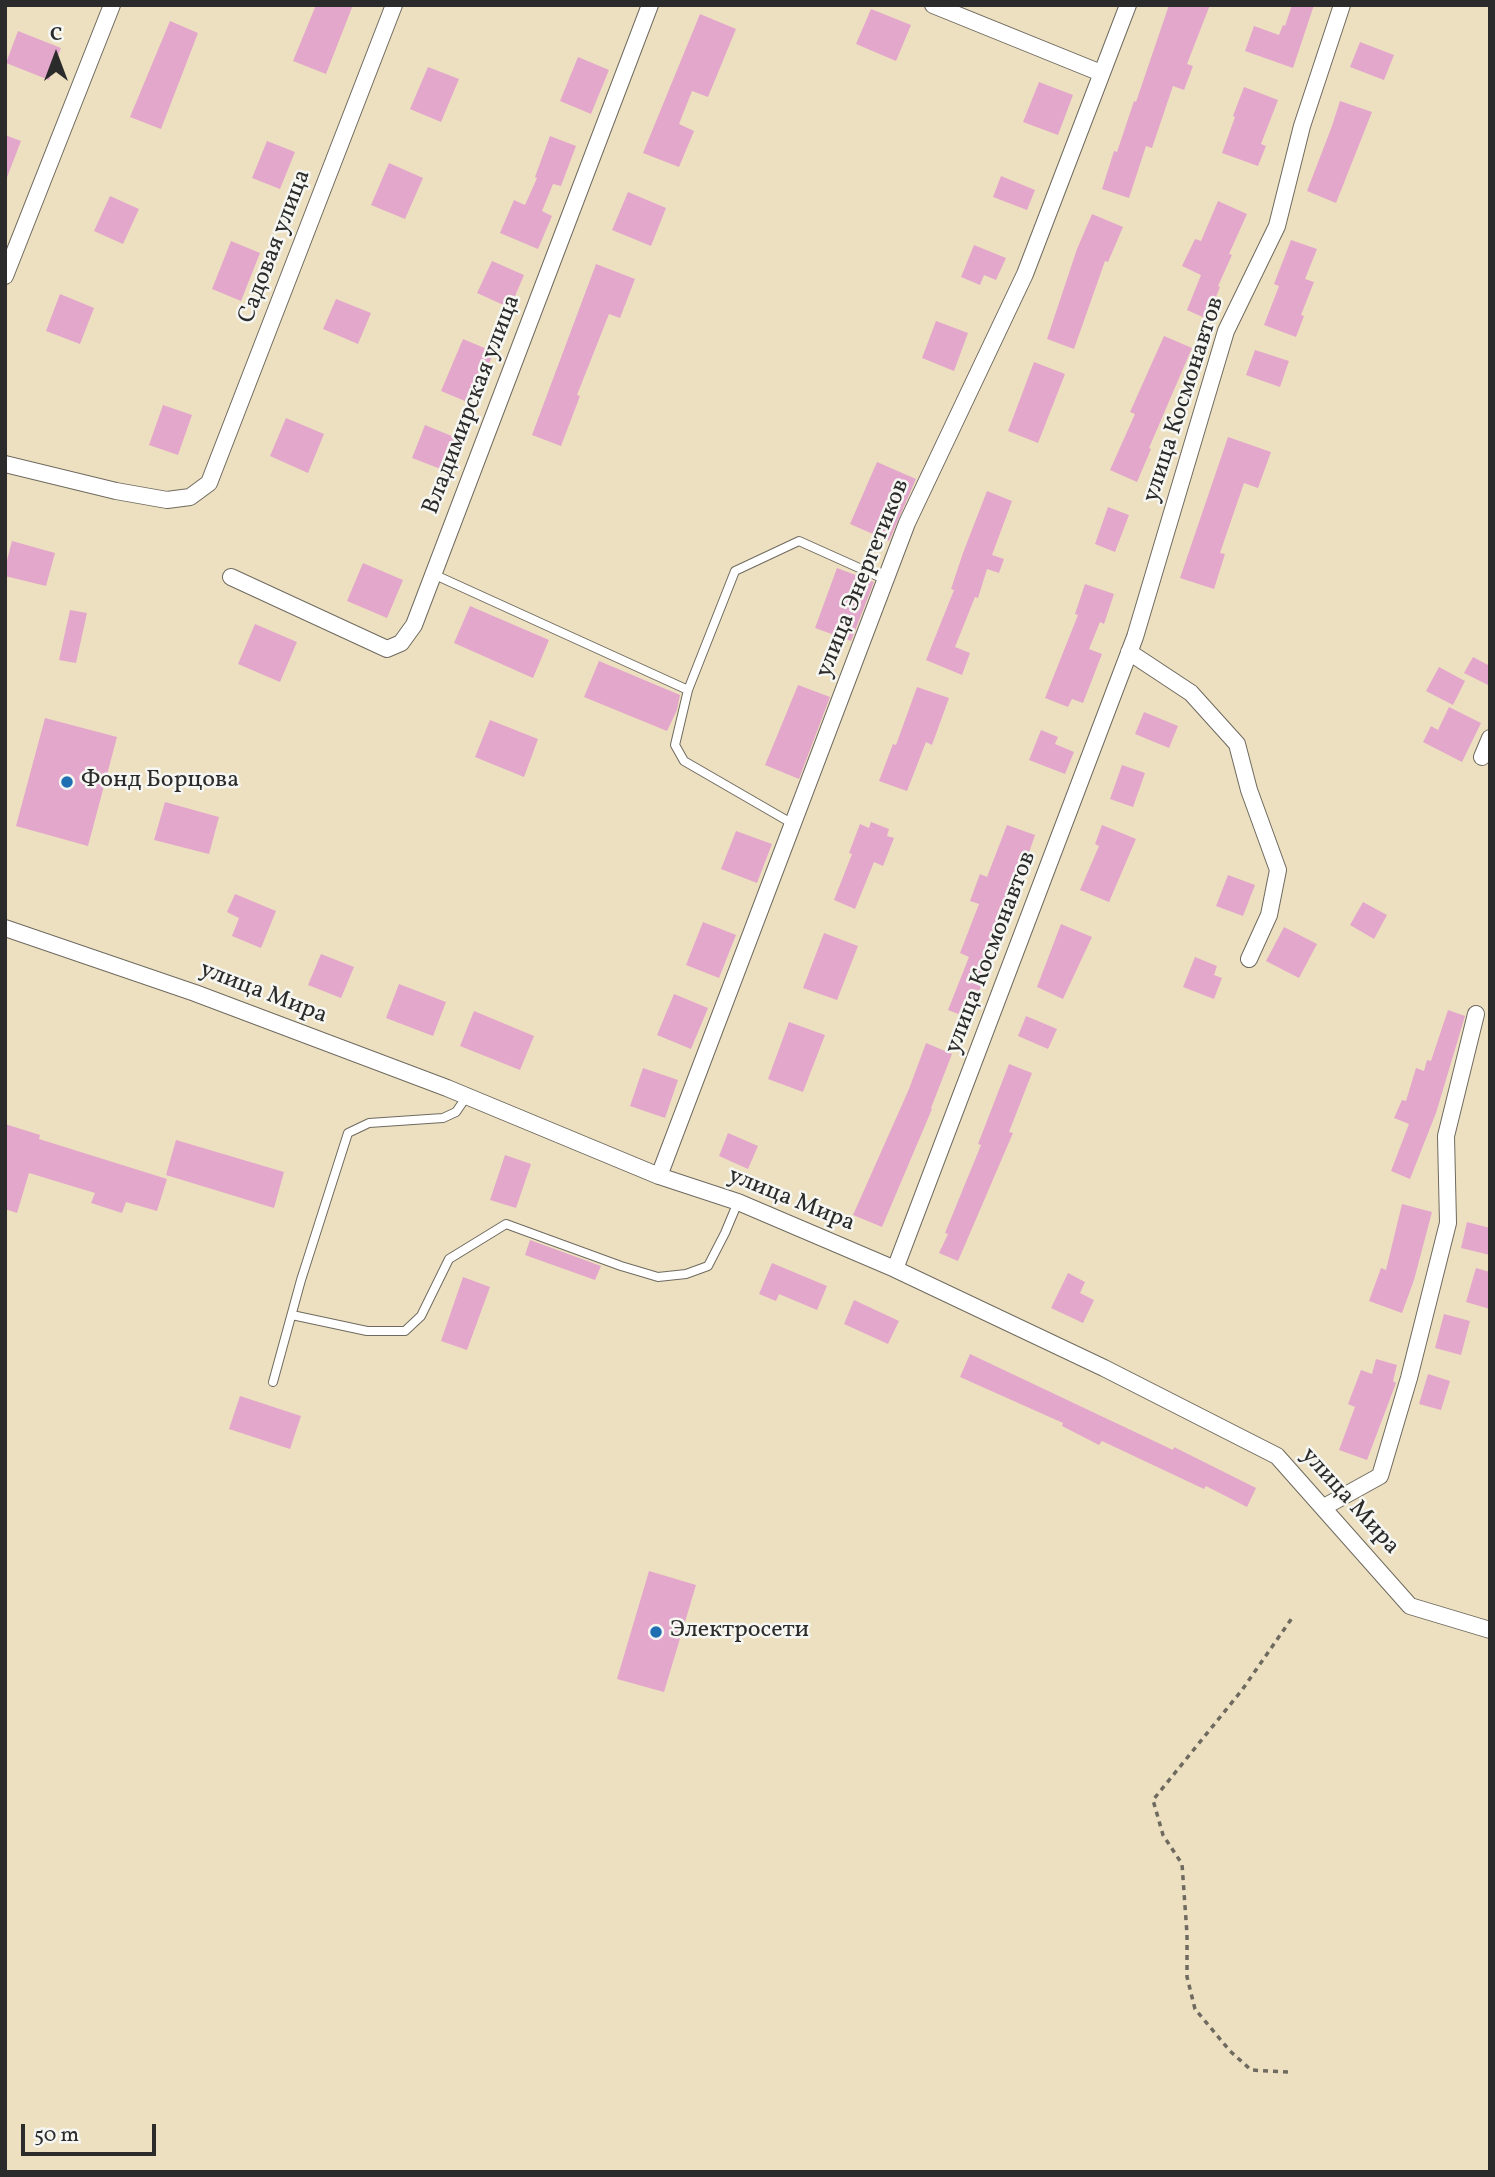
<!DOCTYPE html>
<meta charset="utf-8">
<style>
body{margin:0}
#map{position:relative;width:1495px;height:2177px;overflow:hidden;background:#ede0c0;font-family:Vollkorn,serif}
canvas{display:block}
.frame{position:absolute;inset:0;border:7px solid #2b2b2b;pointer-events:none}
.north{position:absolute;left:21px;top:21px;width:70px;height:70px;-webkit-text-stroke:5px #f6f6f2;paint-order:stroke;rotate:0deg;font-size:19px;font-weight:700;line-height:28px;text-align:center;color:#2b2b2b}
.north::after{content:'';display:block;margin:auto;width:24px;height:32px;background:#2b2b2b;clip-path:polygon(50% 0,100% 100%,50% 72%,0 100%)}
.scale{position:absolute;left:21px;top:2124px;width:135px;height:32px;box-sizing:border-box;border:4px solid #2b2b2b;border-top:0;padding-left:9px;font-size:21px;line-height:24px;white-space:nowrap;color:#2b2b2b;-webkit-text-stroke:5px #f6f6f2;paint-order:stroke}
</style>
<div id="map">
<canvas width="1495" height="2177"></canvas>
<div class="frame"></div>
<div class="north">С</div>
<div class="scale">50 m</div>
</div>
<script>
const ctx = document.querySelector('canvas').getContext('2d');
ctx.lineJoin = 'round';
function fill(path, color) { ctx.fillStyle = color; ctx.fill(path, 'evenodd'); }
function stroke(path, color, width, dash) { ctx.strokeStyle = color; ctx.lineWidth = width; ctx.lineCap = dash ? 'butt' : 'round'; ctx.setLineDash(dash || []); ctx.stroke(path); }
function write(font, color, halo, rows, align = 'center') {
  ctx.font = font + ' Vollkorn,serif'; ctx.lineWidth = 5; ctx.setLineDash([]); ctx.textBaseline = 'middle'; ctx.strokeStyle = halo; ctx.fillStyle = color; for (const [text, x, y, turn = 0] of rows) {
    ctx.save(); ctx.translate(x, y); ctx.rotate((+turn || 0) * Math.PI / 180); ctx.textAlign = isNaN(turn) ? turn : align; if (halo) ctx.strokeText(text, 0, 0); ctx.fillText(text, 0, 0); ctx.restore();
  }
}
fill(new Path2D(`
 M316 5H353L326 74 293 61Z
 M1169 5H1210L1187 64 1193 66 1184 90 1173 86 1152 148 1146 146 1129 198 1102 189 1114 151 1117 152 1134 101 1136 102Z
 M1292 5H1314L1293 68 1245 51 1254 26 1279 35 1283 25 1285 26Z
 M871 9 911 25 896 61 856 44Z
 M700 14 736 29 708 97 692 91 679 124 694 131 679 167 643 153Z
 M170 21 198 33 161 129 130 117Z
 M18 31 61 48 49 80 6 63Z
 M1360 42 1394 55 1384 80 1350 67Z
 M578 57 609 70 591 114 560 101Z
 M428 67 459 79 441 122 410 109Z
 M1039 82 1073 95 1058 135 1023 122Z
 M1244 87 1278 100 1261 144 1266 146 1258 166 1222 153 1235 117 1233 116Z
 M1340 101 1372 112 1336 203 1307 191 1332 126Z
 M5 135 21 141 6 180 5 179Z
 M550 136 576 146 561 186 553 184 542 211 552 216 538 249 500 233 514 200 525 205 537 178 535 177Z
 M267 141 295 152 280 189 252 178Z
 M389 163 423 178 405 219 371 205Z
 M1001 176 1035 190 1027 210 993 197Z
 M628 192 666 208 651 246 612 230Z
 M110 196 139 209 123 244 94 231Z
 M1218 201 1247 214 1229 254 1232 255 1218 286 1220 287 1207 319 1187 310 1201 275 1182 266 1195 239 1201 241Z
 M1092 214 1123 227 1108 262 1105 261 1074 349 1047 339 1077 249Z
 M1291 240 1317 249 1305 279 1314 282 1301 315 1304 316 1296 337 1264 325 1279 286 1274 284Z
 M231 241 260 253 241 301 212 289Z
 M974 245 1006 258 996 280 984 275 980 285 961 277Z
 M492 261 524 275 510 308 477 293Z
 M596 264 635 279 620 318 609 314 577 395 580 396 561 446 532 435Z
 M60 294 94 308 80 344 46 331Z
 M336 299 371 313 358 344 323 329Z
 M936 321 968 333 954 371 922 358Z
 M1164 336 1192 348 1149 448 1151 449 1137 482 1110 470 1135 414 1130 412Z
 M463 339 494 352 472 404 441 391Z
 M1255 350 1289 361 1280 387 1246 375Z
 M1034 362 1065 374 1038 443 1008 431Z
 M163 405 192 415 178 455 149 445Z
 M286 418 324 434 308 473 270 456Z
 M425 425 459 439 446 471 412 458Z
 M1228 437 1271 452 1258 488 1244 483 1220 553 1225 554 1214 589 1180 578Z
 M877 462 916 479 889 541 850 524Z
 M987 491 1012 501 992 555 1004 559 999 573 987 569 978 598 975 597 955 647 970 653 962 675 926 660 954 590 951 589 963 553Z
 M1108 507 1129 515 1115 552 1095 544Z
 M12 541 55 553 46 586 5 576V568Z
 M363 563 403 580 387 618 347 601Z
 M837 568 874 582 851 641 815 628Z
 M1085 584 1114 594 1104 624 1100 622 1089 649 1102 654 1083 703 1072 699 1068 707 1045 698 1078 615 1075 614Z
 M470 606 549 640 533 678 454 643Z
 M70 610 87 613 76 663 59 660Z
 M255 624 297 642 280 682 238 664Z
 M1473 657 1490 666V686L1464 673Z
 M599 661 680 695 677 710 667 731 584 697Z
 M1439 667 1465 681 1453 705 1426 691Z
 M798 685 830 697 799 779 765 765Z
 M917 687 949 698 932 745 926 742 907 791 879 781 893 744 896 745Z
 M1449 707 1481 723 1462 762 1423 742 1431 726 1438 730Z
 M1144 712 1178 726 1169 748 1135 734Z
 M45 718 117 737 88 846 16 826Z
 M490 720 538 739 524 777 475 757Z
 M1041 730 1058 737 1055 744 1074 752 1065 774 1029 760Z
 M1122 765 1145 773 1133 807 1110 799Z
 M165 802 219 817 209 854 154 840Z
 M871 822 889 829 887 836 894 838 883 866 874 862 855 909 834 900 852 854 849 853 860 824 869 828Z
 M1007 825 1035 835 1014 897 1007 915H1004L978 985 981 986 969 1018 948 1010 969 957 960 953 979 904 970 901 980 874 987 877Z
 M1102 825 1136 839 1109 902 1080 890 1099 846 1095 844Z
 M736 831 772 844 757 883 721 869Z
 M1228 875 1255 885 1243 916 1216 906Z
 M235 894 276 911 261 948 232 936 239 918 227 912Z
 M1363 902 1387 915 1374 939 1350 925Z
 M703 922 736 935 719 978 686 965Z
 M1061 924 1092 937 1063 999 1037 987Z
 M1284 927 1317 944 1299 978 1266 961Z
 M824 933 858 946 837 1000 803 988Z
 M321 954 354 967 341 998 308 985Z
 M1195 957 1217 966 1214 975 1222 978 1214 999 1183 987Z
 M399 984 446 1002 433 1036 386 1018Z
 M674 994 708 1008 691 1049 657 1035Z
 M1448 1010 1465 1016 1436 1113 1410 1179 1391 1171 1409 1124 1394 1118 1402 1100 1406 1101 1416 1068 1424 1071 1427 1060 1431 1061Z
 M474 1011 534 1036 520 1070 460 1046Z
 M1026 1016 1057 1029 1048 1049 1018 1036Z
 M789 1022 825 1035 803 1092 768 1079Z
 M926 1043 952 1054 931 1108 932 1109 882 1227 853 1215 909 1089Z
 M1009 1064 1032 1073 1009 1132 1013 1133 958 1261 939 1253 948 1234 945 1233 981 1145 978 1144Z
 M643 1068 678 1080 665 1118 630 1106Z
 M5 1124 40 1135 39 1139 167 1179 157 1211 126 1202 122 1213 91 1203 95 1193 29 1173 17 1213 5 1209Z
 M728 1133 758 1146 748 1169 719 1156Z
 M176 1140 284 1172 274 1208 166 1175Z
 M505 1155 531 1164 516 1208 490 1200Z
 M1402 1204 1432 1212 1414 1280 1402 1313 1369 1301 1381 1268 1386 1270Z
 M1467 1222 1490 1228V1255L1461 1248Z
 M530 1240 601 1266 595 1280 525 1255Z
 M772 1263 827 1286 817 1310 779 1294 776 1301 759 1294Z
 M1476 1268 1490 1272V1309L1466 1302Z
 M1068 1273 1085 1282 1080 1293 1094 1300 1083 1323 1051 1308Z
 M463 1277 490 1287 467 1350 441 1341Z
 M854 1300 899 1321 888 1344 844 1324Z
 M1444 1314 1470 1321 1461 1355 1435 1348Z
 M970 1354 1173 1450 1174 1447 1256 1488 1247 1507 1206 1486 1204 1489 1102 1441 1099 1445 1062 1426 1063 1423 960 1377Z
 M1376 1359 1397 1365 1393 1381 1396 1383 1367 1460 1339 1450 1355 1407 1348 1404 1361 1370 1372 1374Z
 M1428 1374 1450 1381 1441 1410 1419 1404Z
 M240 1396 301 1416 290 1449 229 1429Z
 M649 1571 696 1585 664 1692 617 1679Z`), '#e3a7cb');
const lane = new Path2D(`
 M433 574 688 690 675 745 684 761 793 824
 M688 690 735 571 799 541 886 580
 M292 1315 367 1331H405L421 1316 449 1259 506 1224 621 1266 658 1277 686 1274 708 1266 725 1233 738 1202
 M273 1382 301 1280 348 1133 369 1123 443 1118 456 1112 467 1096`);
const street = new Path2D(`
 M933 5 1101 73
 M5 276 112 5
 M5 464 116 491 167 500 190 497 209 483 394 5
 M231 577 387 649 401 643 414 625 650 5
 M1129 652 1191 693 1237 744 1249 790 1278 870 1269 915 1249 959
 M1482 757 1490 738
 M5 928 195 993 447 1088 659 1176 738 1202 895 1269 1104 1368 1277 1456 1410 1606 1490 1630
 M659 1176 907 523 1025 274 1128 5
 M895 1269 1135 637 1226 331 1277 226 1302 126 1342 5
 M1324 1507 1380 1476 1409 1378 1448 1223 1446 1136 1476 1014`);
stroke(lane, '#6f6a5f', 10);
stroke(street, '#6f6a5f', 18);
stroke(new Path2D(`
 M1288 2072 1251 2070 1230 2051 1195 2009 1187 1977V1934L1182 1864 1163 1835 1153 1800 1242 1690 1292 1618`), '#6f6a5f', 3.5, [5, 5]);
stroke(lane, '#fff', 8);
stroke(street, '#fff', 16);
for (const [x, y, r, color] of [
 [67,782,7,"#1f6fb2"],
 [656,1632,7,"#1f6fb2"]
]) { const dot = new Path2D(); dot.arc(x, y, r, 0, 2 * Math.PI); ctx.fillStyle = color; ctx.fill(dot); stroke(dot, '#f6f6f2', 2.5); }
write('24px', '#2b2b2b', '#f6f6f2', [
 ["Садовая улица",276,247,-69],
 ["улица Космонавтов",1185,400,-72],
 ["Владимирская улица",473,405,-69],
 ["улица Энергетиков",864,579,-68],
 ["улица Космонавтов",992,953,-69],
 ["улица Мира",263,994,21],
 ["улица Мира",791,1201,22],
 ["улица Мира",1349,1502,48]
]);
write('24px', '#2b2b2b', '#f6f6f2', [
 ["Фонд Борцова",81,782],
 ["Электросети",670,1632]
], 'left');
</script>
